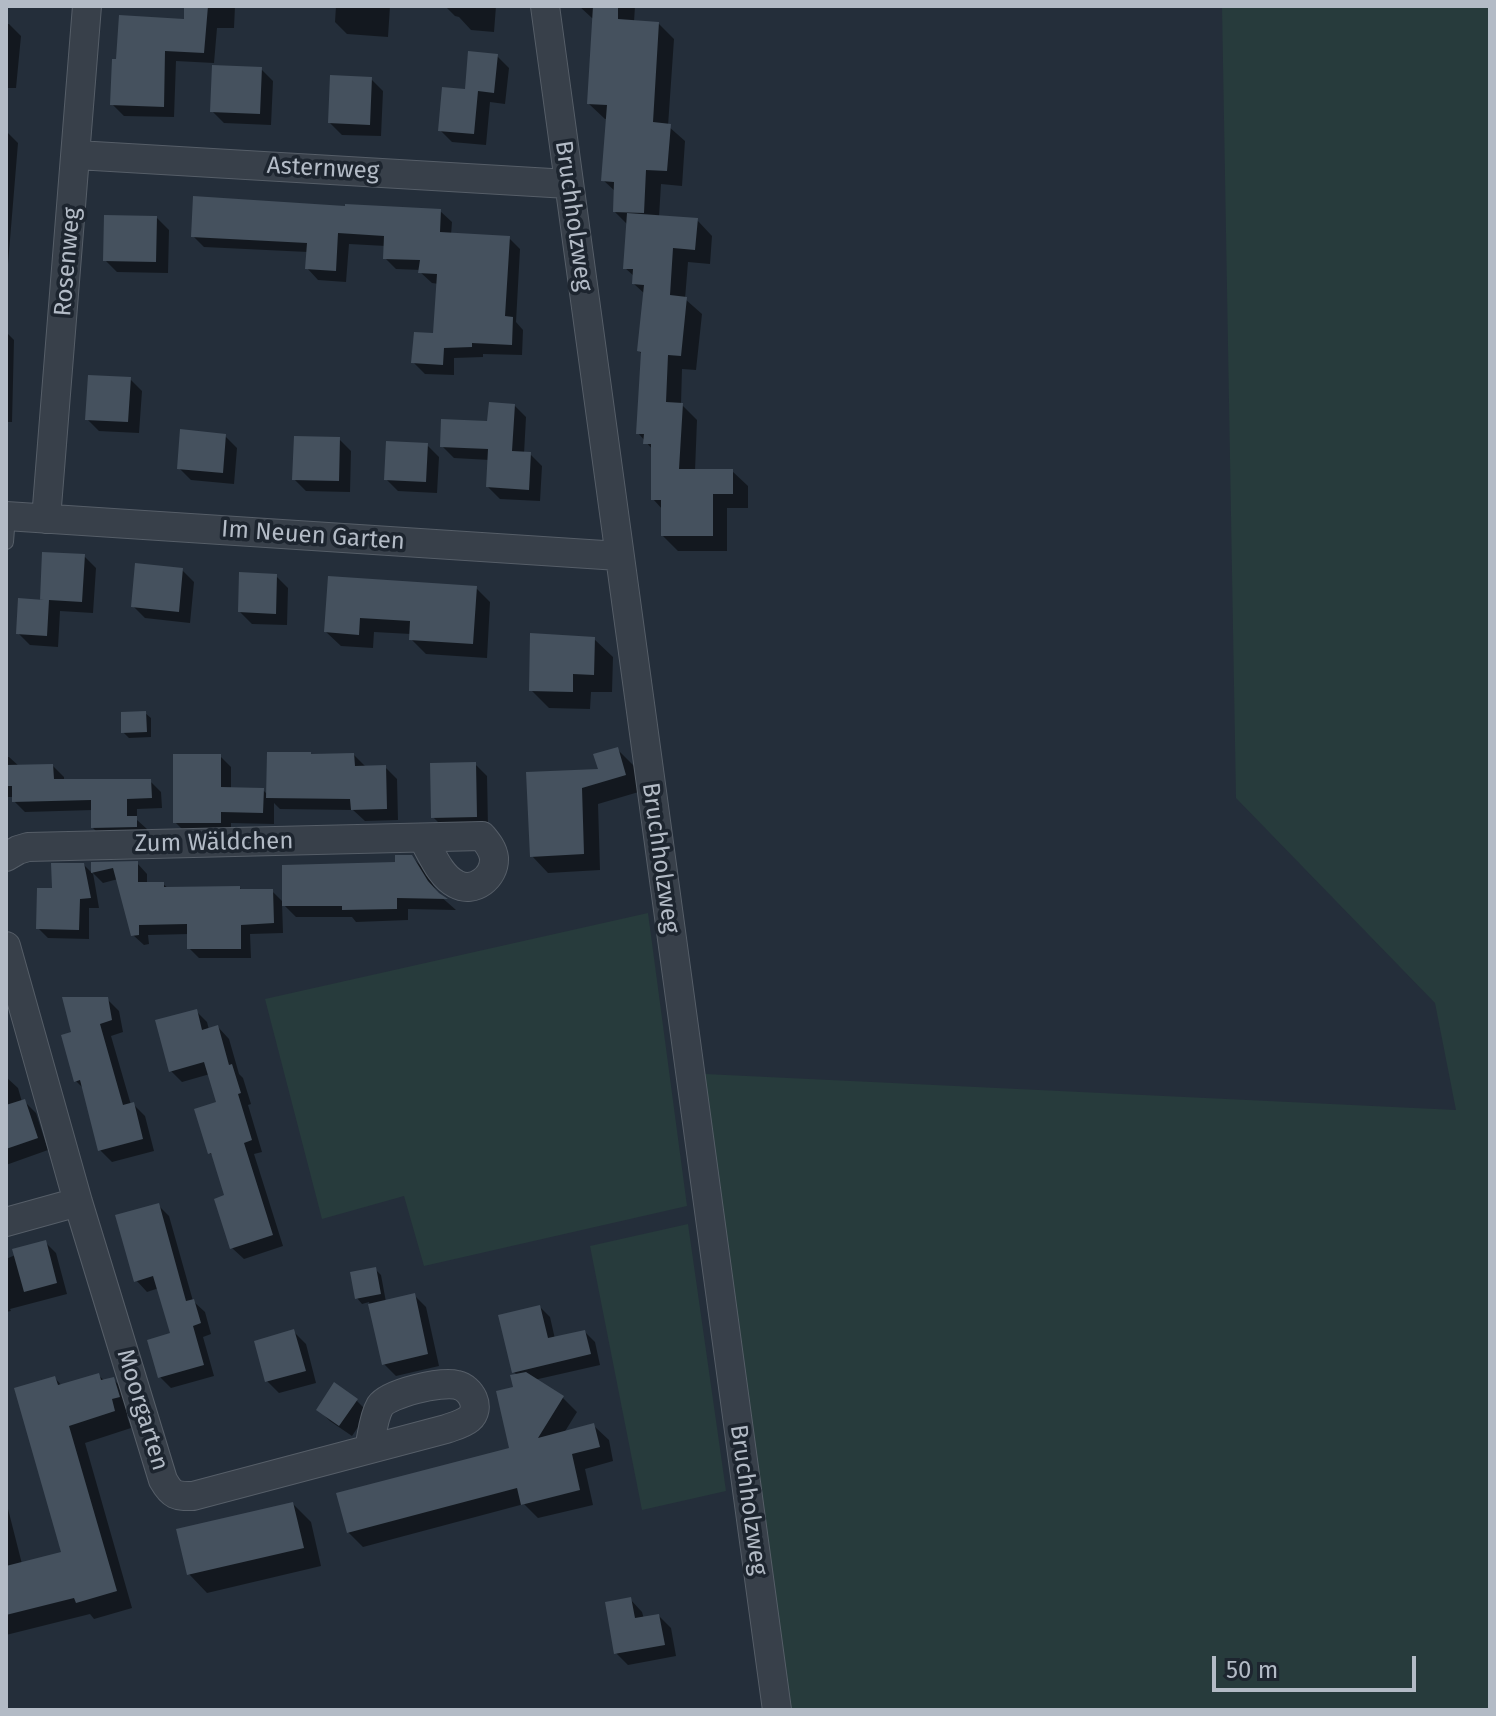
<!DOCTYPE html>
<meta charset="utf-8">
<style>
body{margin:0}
#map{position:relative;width:1496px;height:1716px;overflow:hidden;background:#242e3a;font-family:"Fira Sans",sans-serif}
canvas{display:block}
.frame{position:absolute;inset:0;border:8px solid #b3bbc6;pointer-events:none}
.scale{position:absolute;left:1212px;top:1656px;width:204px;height:36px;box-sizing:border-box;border:4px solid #b3bbc6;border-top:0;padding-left:10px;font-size:24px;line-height:28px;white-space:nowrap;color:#b3bbc6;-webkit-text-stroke:6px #1d252f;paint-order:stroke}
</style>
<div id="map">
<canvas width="1496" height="1716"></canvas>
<div class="frame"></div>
<div class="scale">50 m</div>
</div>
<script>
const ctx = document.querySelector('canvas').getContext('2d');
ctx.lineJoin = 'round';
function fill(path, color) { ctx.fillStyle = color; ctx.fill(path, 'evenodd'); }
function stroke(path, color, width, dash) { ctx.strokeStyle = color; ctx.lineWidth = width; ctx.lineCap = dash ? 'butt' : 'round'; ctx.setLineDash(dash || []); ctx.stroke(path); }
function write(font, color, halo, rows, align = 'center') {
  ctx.font = font + ' "Fira Sans",sans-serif'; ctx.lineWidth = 7; ctx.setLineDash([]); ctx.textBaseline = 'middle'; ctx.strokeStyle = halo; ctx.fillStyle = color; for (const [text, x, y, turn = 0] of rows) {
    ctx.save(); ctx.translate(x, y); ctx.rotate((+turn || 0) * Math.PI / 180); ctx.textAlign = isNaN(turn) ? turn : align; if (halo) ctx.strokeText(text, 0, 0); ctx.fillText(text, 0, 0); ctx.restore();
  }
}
fill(new Path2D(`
 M1222 6H1490V1710H777L758 1491 705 1074 1456 1110 1435 1003 1236 798Z
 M648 913 687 1206 424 1266 404 1196 322 1219 265 999Z
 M688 1224 726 1491 642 1510 590 1246Z`), '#273b3c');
fill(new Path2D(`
 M186 6H235L234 28H217L214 63 176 61 174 117 124 116 112 104 186 21Z
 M336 6H390L388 37 347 34 335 22Z
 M445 6H496L494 32 471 30 459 17 455 16Z
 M579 6H635L634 22 659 24 674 39 668 126 685 141 682 186 661 184 659 217 697 220 712 236 710 264 688 262 685 299 702 314 696 370 682 369 681 404 697 420 695 471H732L748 486V508H727V551H678L663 536V510L653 499V450L638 433 643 355 639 351 645 294 634 284 635 277 625 268 628 225 615 212 616 192 603 180 608 119H605L589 104 594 18H592Z
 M6 24H9L21 36 16 88H6Z
 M497 56 509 68 505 104 490 102 486 145 452 142 440 130 467 91Z
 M261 69 273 81 271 125 224 123 212 111Z
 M371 79 383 91 381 136 342 135 330 123Z
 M6 131 18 143 8 264H6Z
 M347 208 440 211 452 222 451 235 509 238 520 249 516 322 523 330 522 355 483 354V357L454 358V375L425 374 414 363 435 335 439 284 432 283 420 272 421 270 396 269 385 258 386 246 349 244 346 282 318 280 307 268 308 252 204 247 193 236Z
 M157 218 169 230 168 273 117 272 105 260Z
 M6 332 14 340 12 422H7L6 449Z
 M130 379 142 391 139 433 99 431 87 419Z
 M514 405 526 417 524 454H530L542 466 540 501 500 499 488 487 490 460 454 458 442 446 489 423Z
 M225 436 237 448 234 484 191 480 179 468Z
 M339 439 351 451 350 492 306 491 294 479Z
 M427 445 439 457 437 493 398 491 386 479Z
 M84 556 96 568 93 613 60 611 58 647 30 645 18 633Z
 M182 570 194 582 190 623 145 618 133 606Z
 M276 576 288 588 287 625 252 624 240 612Z
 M330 578 476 588 490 602 487 658 426 654 411 639V634L374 632 373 648 341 646 326 632Z
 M594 639 613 657 612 692H591L590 709 549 708 531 690Z
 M145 713 151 718V737L129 738 123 732Z
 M617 749 634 766 642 791 598 804 600 870 548 873 532 856 528 774 600 771Z
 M354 755 366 767H385L397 779 398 820 365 821 353 810 280 809 274 803V824L231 823V834H187L175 822 220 756 231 767V789L263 790 268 795Z
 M6 757H9L20 767 53 766 64 777V781H150L161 792 162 808 137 809V820L147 829V838L104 839 93 828V810L25 812 14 801V797H6Z
 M475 764 487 776 488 828 445 829 433 817Z
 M412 857 424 869 439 895 456 910 408 909V920L356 922 352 917H296L282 903 283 933 250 934 251 958H199L189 948V934L148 935 149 944 144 945 133 935 118 879 103 883 93 873 99 908H89V939L48 938 38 928 54 890 84 865 93 874V864L137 863 147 874V884H163L169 889 240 888 242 891H272L284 903 398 864Z
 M107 999 119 1011 123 1032 111 1036 131 1105 133 1104 145 1116 154 1151 112 1162 100 1150 85 1090 76 1081 74 1033Z
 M196 1011 207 1022 209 1030 218 1027 229 1039 239 1074 243 1078 251 1104 248 1105 262 1152 254 1154 283 1246 244 1259 232 1248 226 1197 214 1157 210 1153 218 1103 210 1074 182 1082 171 1071Z
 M6 1077 18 1088 22 1102 24 1101 36 1113 48 1150 6 1165Z
 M158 1205 169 1216 193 1301 205 1312 211 1334 203 1337 214 1376 171 1388 160 1377 173 1335 159 1288 147 1292 136 1280Z
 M45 1242 56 1253 67 1294 10 1309 11 1311 6 1312V1259Z
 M375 1269 381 1275 386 1302 414 1295 426 1307 439 1366 396 1376 384 1364 369 1302 362 1304 357 1298Z
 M540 1307 550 1317 555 1339 585 1332 595 1342 600 1365 534 1380 563 1398 577 1412 564 1433 594 1426 609 1440 613 1461 585 1469 593 1505 538 1518 524 1504 363 1547 348 1532 511 1449 518 1376 514 1372Z
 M294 1332 306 1344 316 1383 279 1393 267 1381Z
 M98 1375 105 1381 113 1379 130 1396 135 1414 127 1416 131 1428 85 1443 132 1608 94 1619 90 1614 6 1635V1501L22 1564 64 1554 55 1378 62 1386Z
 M356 1400 368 1412 352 1436 330 1421 318 1409Z
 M293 1504 311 1522 321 1566 207 1593 189 1574Z
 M630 1599 642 1612 644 1619 659 1616 671 1628 676 1656 628 1665 616 1653Z`), '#0007');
fill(new Path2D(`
 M184 6H208L204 53 165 51 164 107 110 105 112 59H116L119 15 184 19Z
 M593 6H618V19L659 22 653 122 671 124 667 171 646 170 644 213 613 212 614 182 601 181 607 105 587 104Z
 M468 51 498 54 494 93 478 91 474 134 438 131 442 87 465 89Z
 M212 65 262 67 260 114 210 112Z
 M330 75 372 77 370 125 328 123Z
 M193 196 345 206V204L441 209 440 232 510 236 505 316 513 317 512 345 472 343V347L444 348 443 365 411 363 414 332 433 333 437 274 418 273 420 260 383 259 384 236 338 233 336 271 305 269 307 243 191 237Z
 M627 213 698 218 695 250 673 248 670 295 687 297 681 356 668 355 666 402 683 403 679 469H733V494H713V536H661V500H651V444H643L644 434H636L641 352 637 351 644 285 632 284 633 269H623Z
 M104 215 157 216 156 262 103 261Z
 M88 375 131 377 128 422 85 420Z
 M489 402 515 404 512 451 531 452 529 490 486 487 488 449 440 447 441 419 487 421Z
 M180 429 226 434 223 473 177 469Z
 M294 436 340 437 339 481 292 480Z
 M386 441 428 443 426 482 384 480Z
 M42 552 85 554 82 602 49 600 47 636 16 634 18 598 44 600H40Z
 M135 563 183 568 179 612 131 607Z
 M239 572 277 574 276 614 238 612Z
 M328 576 477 586 473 644 409 640 410 621 360 618 359 635 324 632Z
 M530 633 595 637 594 675 573 674V692L529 691Z
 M146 711 147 732 121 733V712Z
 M618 747 626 775 582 788 584 854 530 857 526 772 598 769 593 754Z
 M267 752H311V754L354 753 355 766 386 765 387 809 351 810 350 799 266 798Z
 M173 754H221V787L264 788 263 813 221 812V823H173Z
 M476 762 477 817 431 818 430 763Z
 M53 764 54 779H151L152 798 127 799V816H137V827L91 828V800L12 802V786H6V765Z
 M395 855H412L428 881 439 893 448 899 397 898V909L342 910V906H282V865L395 862Z
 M138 861V882H164V887L240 886V889H273L274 923 241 925V949H187V924L139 925V935L131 936 113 868 91 873V862Z
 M51 863H84L91 898 80 899 79 930 36 929 37 888H52Z
 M62 997H108L112 1020 100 1024 123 1105 134 1102 143 1139 98 1151 80 1080 74 1082 61 1035 71 1032Z
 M197 1009 202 1030 218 1025 229 1065 232 1064 241 1093 238 1094 252 1140 244 1143 273 1235 230 1249 214 1199 224 1195 211 1153 208 1154 194 1109 216 1102 204 1062 169 1072 155 1020Z
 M25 1099 38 1138 6 1149V1105Z
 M159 1203 186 1301 194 1299 201 1323 193 1326 204 1365 158 1378 147 1340 170 1333 153 1276 134 1282 115 1215Z
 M46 1240 57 1283 24 1292 12 1249Z
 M376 1267 381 1294 355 1299 350 1272Z
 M415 1293 428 1354 382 1365 368 1304Z
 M540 1305 548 1338 585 1330 591 1354 512 1373 498 1315Z
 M294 1329 306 1371 265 1382 254 1341Z
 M526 1372 564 1396 538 1438 594 1423 600 1447 572 1454 580 1490 521 1505 517 1488 347 1533 336 1493 509 1448 496 1391 513 1387 510 1375Z
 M99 1373 101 1380 114 1377 120 1397 112 1399 115 1411 69 1426 117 1591 76 1603 74 1598 6 1615V1566L61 1552 14 1388 55 1376 58 1385Z
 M334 1382 358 1399 339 1426 316 1410Z
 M293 1502 304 1548 187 1575 176 1529Z
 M631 1597 635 1618 659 1614 665 1645 614 1654 605 1602Z`), '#45515e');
const lane = new Path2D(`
 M6 542 8 516`);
const street = new Path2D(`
 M545 6 777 1710
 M77 155 568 184
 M6 516 619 556
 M46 519 87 6
 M6 857 18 850 28 847 482 836C487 842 493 849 494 858 495 877 474 894 456 884 440 876 432 854 423 839
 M6 946 78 1202 163 1480C172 1496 176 1496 193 1496L446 1429C454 1426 463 1424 469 1419 482 1408 471 1388 457 1385 441 1381 389 1393 380 1406 373 1418 372 1436 369 1449
 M6 1222 78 1202`);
stroke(lane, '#565e68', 16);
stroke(street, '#565e68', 30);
stroke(lane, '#38404a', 14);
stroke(street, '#38404a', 28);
write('24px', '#b3bbc6', '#1d252f', [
 ["Asternweg",323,169,3],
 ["Bruchholzweg",573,216,82],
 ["Rosenweg",68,262,-85],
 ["Im Neuen Garten",313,536,4],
 ["Zum Wäldchen",214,843,-1],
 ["Bruchholzweg",660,858,82],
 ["Moorgarten",142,1410,73],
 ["Bruchholzweg",748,1500,82]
]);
</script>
